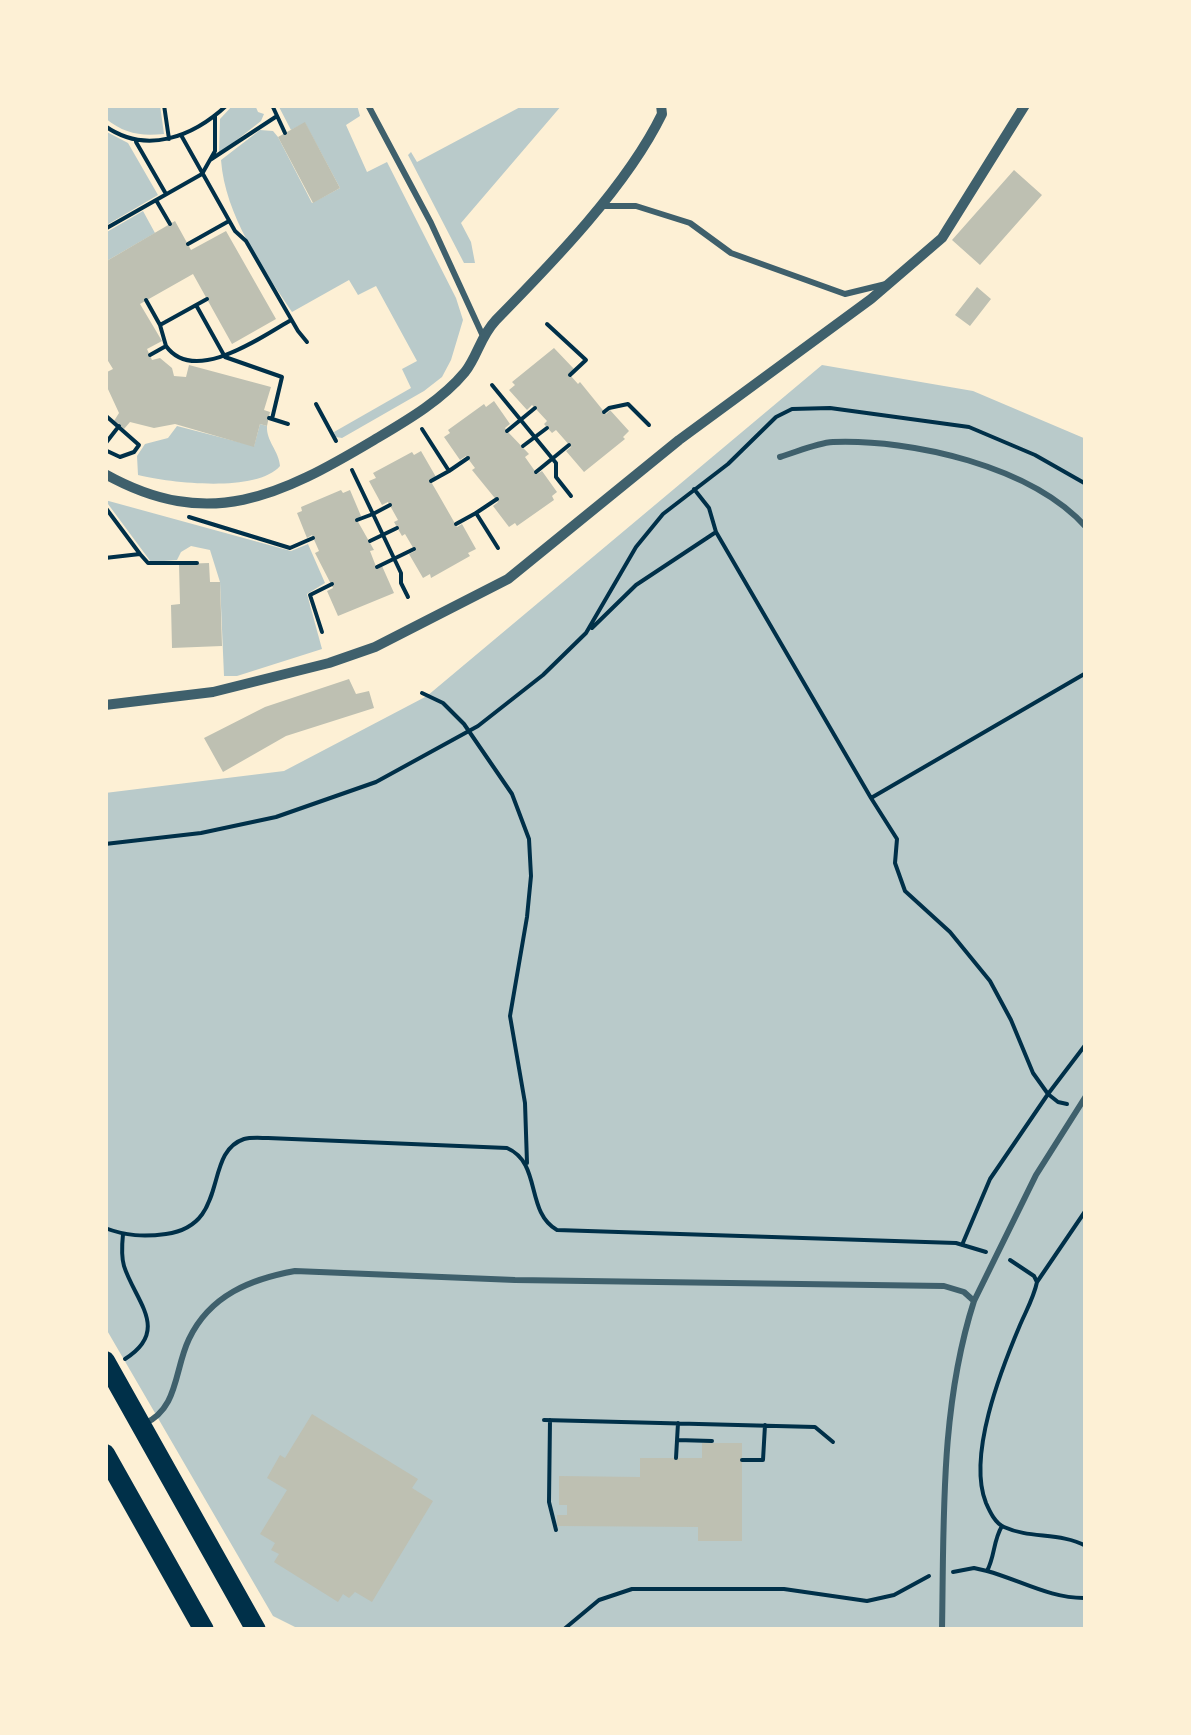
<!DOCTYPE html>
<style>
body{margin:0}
#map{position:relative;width:1191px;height:1735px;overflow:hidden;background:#fdf0d5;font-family:Jost,sans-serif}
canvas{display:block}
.frame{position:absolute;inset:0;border:108px solid #fdf0d5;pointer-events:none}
</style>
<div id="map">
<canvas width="1191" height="1735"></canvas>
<div class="frame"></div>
</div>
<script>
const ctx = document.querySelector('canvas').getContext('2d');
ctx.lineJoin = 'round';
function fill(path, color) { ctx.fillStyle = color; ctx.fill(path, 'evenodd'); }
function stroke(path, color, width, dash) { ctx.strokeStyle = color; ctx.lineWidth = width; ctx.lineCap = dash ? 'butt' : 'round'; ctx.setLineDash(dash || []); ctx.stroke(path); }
fill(new Path2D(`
 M105 105H160L164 134C139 136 125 134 105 118Z
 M233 105H255L258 112 264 114 261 121 219 154 220 119Z
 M278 105H357L360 116 346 125 367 172 387 162 456 298 463 320 451 360 442 377 424 391 342 438 336 437 334 432 411 388 402 369 417 361 376 286 358 295 349 280 292 312C262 267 225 215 221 160L260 130 273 131 278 137 312 203 340 188 305 123 291 130Z
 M524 105H562L461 223 471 242 475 263H464L408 155 411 152 417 162Z
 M105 131 128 143 158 195 105 226Z
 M143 211 155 233 105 262V233Z
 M822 365 973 391 1086 439V1630L297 1628 273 1616 105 1327V793L284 771 427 696Z
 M260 424 267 426C266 441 279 451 280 466 257 493 170 483 138 475L137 456 145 444 168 438 177 426 254 446Z
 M105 500 291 551 308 544 325 583 307 594 322 649 237 676H224L220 582 210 550 191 546 181 552 177 560 151 562Z`), '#b9caca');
fill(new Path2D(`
 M305 122 340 188 313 203 278 137Z
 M1014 170 1042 195 980 265 952 240Z
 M175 221 191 250 226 231 276 319 232 344 193 274 140 304 162 341 147 349 152 360 160 358 172 368 174 376 186 377 189 365 271 387 264 410 270 412 267 426 260 424 254 447 175 424 154 428 130 422 124 429 114 421 119 413 107 387 105 373 113 369 105 356V262Z
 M977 287 991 299 970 326 955 315Z
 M554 348 574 369 570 375 578 384 580 382 606 414 610 410 629 431 623 437 625 439 584 472 566 451 571 447 556 430 552 433 544 424 547 421 535 408 532 405 527 410 509 390 515 385 512 382Z
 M494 401 510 424 505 428 507 431 529 454 525 457 537 474 542 471 557 492 552 496 554 500 517 526 515 523 509 527 493 506 498 502 472 470 475 468 466 456 460 460 444 437 450 433 448 430 484 404 486 407Z
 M421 451 436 477 430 480 437 492 457 527 462 524 476 549 468 553 470 556 431 578 430 574 423 578 409 554 415 551 405 534 402 536 394 522 398 520 388 502 382 505 369 481 376 478 373 473 412 452 414 455Z
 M341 490 343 493 350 490 361 516 357 520 374 550 370 551 377 569 382 566 394 593 338 616 327 591 333 588 315 553 319 551 312 535 307 538 297 513 302 511 301 507Z
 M209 563 210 582H220L222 646 172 648 171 605 180 604 179 564Z
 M349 679 356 694 369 691 374 708 286 736 223 772 204 738 265 707Z
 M312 1414 418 1479 412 1488 433 1501 372 1602 355 1592 349 1598 343 1594 338 1602 274 1562 279 1554 271 1550 275 1543 260 1534 287 1490 267 1478 280 1455 285 1458Z
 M702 1443H742V1541H698V1527L557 1526V1515H567V1505H559V1476L640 1477V1458H702Z`), '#bec0b2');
stroke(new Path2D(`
 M164 105 169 139
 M272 105 285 133
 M105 126C146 155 193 137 227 105
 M181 135 235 231 246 241 298 331 307 342
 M136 142 166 194
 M210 160 277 116
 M156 200 170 224
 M105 229 202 174 215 151V116
 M188 244 229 221
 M146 300 160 325 207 299
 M196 305 225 357 282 377 272 419
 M547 324 586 360 570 375
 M166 346C194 385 260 338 291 320
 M150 355 166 346 160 325
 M492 385 556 463V477L571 496
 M316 404 336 441
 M604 412 609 408 628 404 649 425
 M105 415 139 445 134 452 120 457 105 450
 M269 418 288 424
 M422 429 449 471 431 481
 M507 431 535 408
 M105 444 119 426
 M523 446 547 428
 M352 470 373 514 357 520
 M449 471 468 458
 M536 472 569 445
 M694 489 709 508 716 532
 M390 505 373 514 401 573V583L408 597
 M105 507 140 554
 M476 513 497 499
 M189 517 290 548 313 538
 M456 524 476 513 498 548
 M370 541 397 528
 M105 558 140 554 148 563H197
 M377 567 414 549
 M592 628 636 585 716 532 871 798
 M322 632 310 595 332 584
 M422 693 443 703 464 724 512 794 529 839 531 876 527 917 510 1016 525 1103 527 1163
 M105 844 201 833 276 817 376 782 478 726 543 675 586 633 636 547 663 514 728 464 776 417 792 409 830 408 969 427 1035 455 1086 484
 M1067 1104 1058 1102 1048 1094 1086 1044
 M105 1228C126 1236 144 1237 166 1234 231 1225 202 1153 244 1139 251 1137 261 1138 268 1138L507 1148C542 1163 525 1212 557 1230L956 1243 986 1252
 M123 1234C122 1244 121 1256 124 1266 135 1301 171 1330 125 1359
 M962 1245 990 1179 1048 1094 1033 1073 1011 1020 990 981 950 932 905 891 895 863 897 839 871 798 1086 673
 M1010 1260 1034 1276 1037 1282C1034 1297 1026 1311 1020 1325 1001 1370 967 1456 986 1503 990 1512 995 1523 1004 1527 1030 1539 1060 1532 1086 1546
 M1037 1282 1086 1210
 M544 1420 815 1427 833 1442
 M550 1420 549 1502 556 1530
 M677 1440 712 1441
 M676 1458 678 1423
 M742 1460H763L765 1425
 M1002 1526C993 1541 995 1556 987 1571 1020 1580 1051 1599 1086 1598
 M953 1572 974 1568 987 1571
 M563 1630 599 1600 632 1589H784L867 1601 894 1595 929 1576`), '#003049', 4);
stroke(new Path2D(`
 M368 105 431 223 482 334
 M600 206H636L690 223 731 253 845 294 886 284
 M780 457C797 452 816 443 833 442 912 439 1031 466 1086 527
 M974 1301 1036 1175 1086 1096
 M144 1424C179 1408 174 1370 189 1339 210 1295 251 1279 295 1271L515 1280 944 1286 964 1292 974 1301C940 1407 944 1520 942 1630`), '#3f606c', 6);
stroke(new Path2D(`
 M105 474C209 532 280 496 374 440 406 421 441 401 465 372 478 355 480 337 496 320 553 262 627 186 662 114L661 105
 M105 705 213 692 329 663 375 647 508 579 679 440 871 299 942 238 1025 105`), '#3f606c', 10);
stroke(new Path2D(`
 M105 1361 256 1630
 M105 1454 204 1630`), '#003049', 20);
</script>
